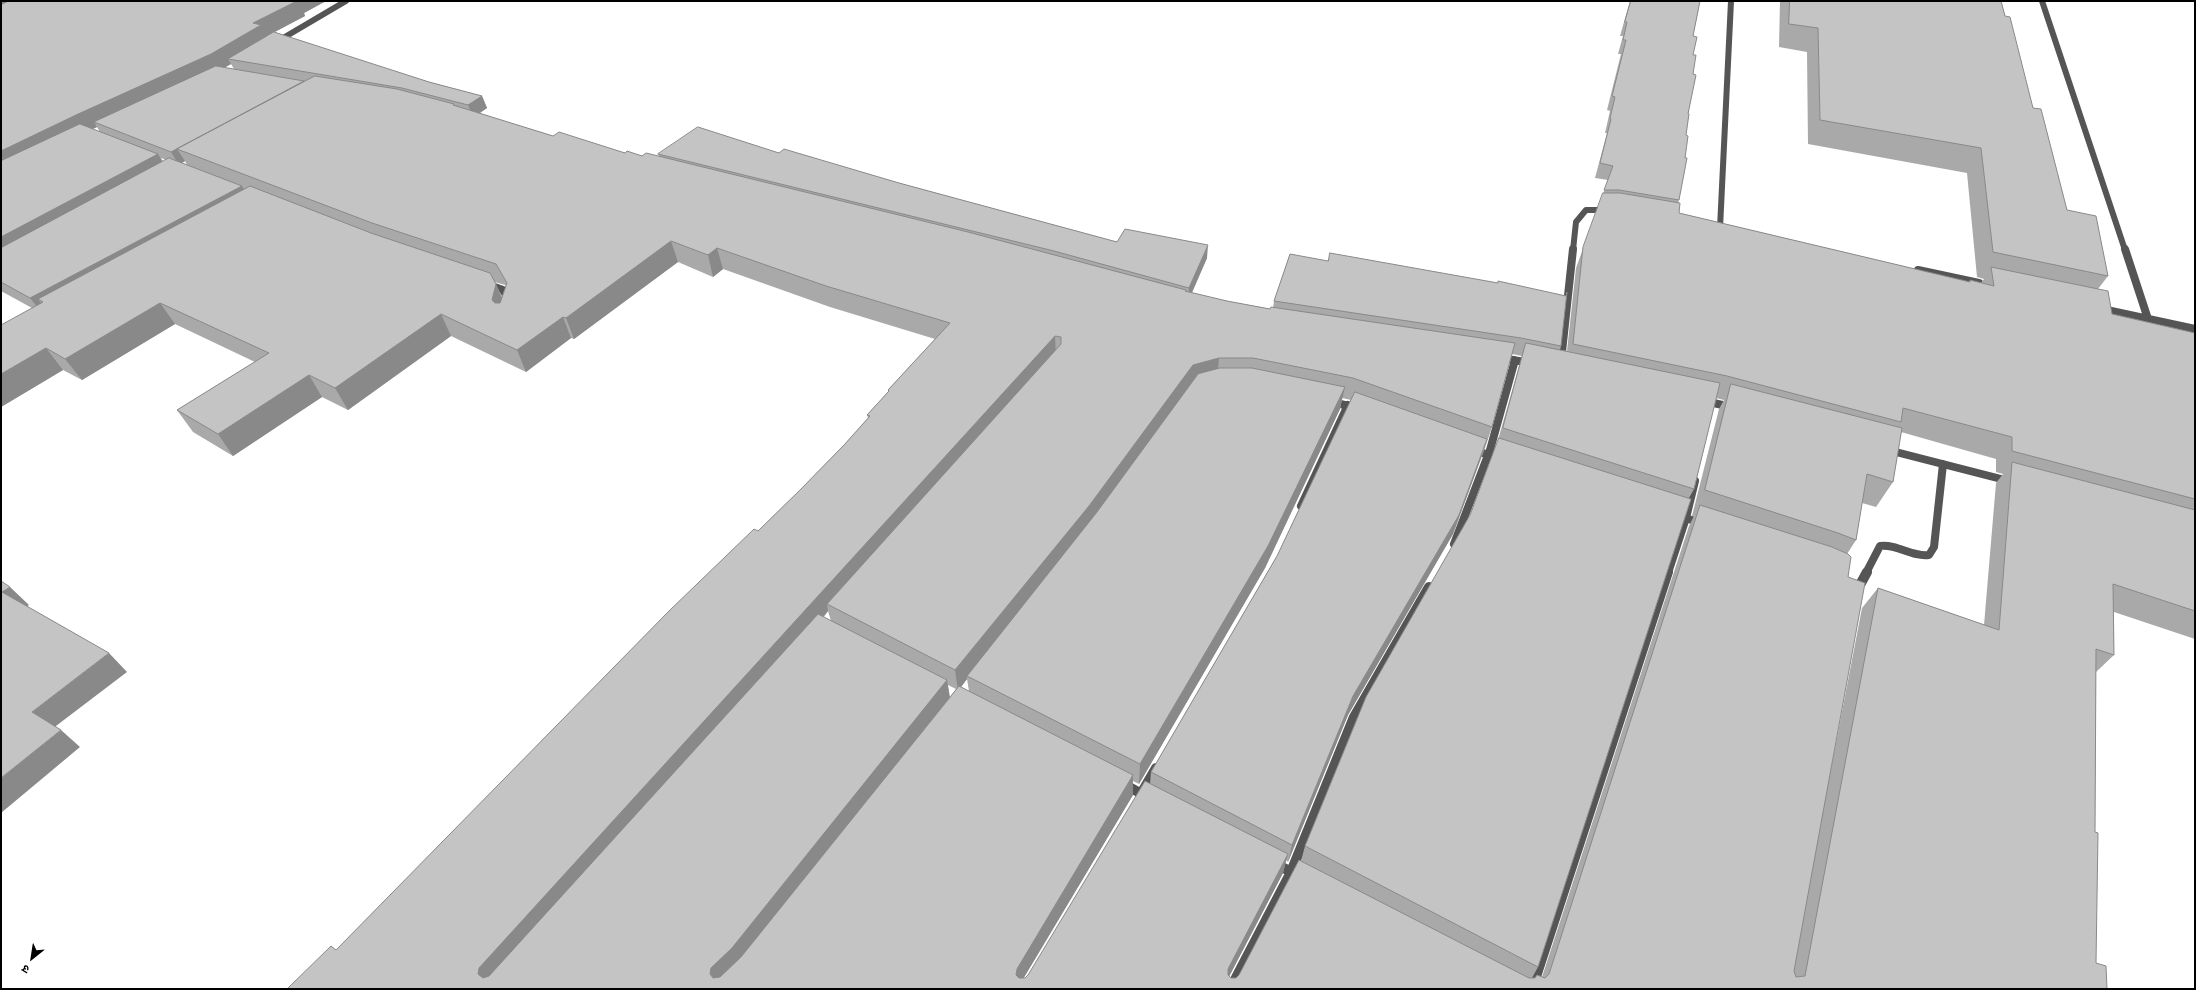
<!DOCTYPE html>
<meta charset="utf-8">
<style>
body{margin:0}
#map{position:relative;width:2196px;height:990px;overflow:hidden;background:#fff;font-family:Overpass,"Noto Sans Devanagari",sans-serif}
canvas{display:block}
.frame{position:absolute;inset:0;border:2px solid #000;pointer-events:none}
.north{position:absolute;left:12px;top:938px;width:40px;height:40px;-webkit-text-stroke:3px #fff;paint-order:stroke;rotate:210deg;font-size:11px;font-weight:700;line-height:16px;text-align:center;color:#000}
.north::after{content:'';display:block;margin:auto;width:14px;height:18px;background:#000;clip-path:polygon(50% 0,100% 100%,50% 72%,0 100%)}
</style>
<div id="map">
<canvas width="2196" height="990"></canvas>
<div class="frame"></div>
<div class="north">उ</div>
</div>
<script>
const ctx = document.querySelector('canvas').getContext('2d');
ctx.lineJoin = 'round';
function stroke(path, color, width, dash) { ctx.strokeStyle = color; ctx.lineWidth = width; ctx.lineCap = dash ? 'butt' : 'round'; ctx.setLineDash(dash || []); ctx.stroke(path); }
function fill(path, color) { ctx.fillStyle = color; ctx.fill(path, 'evenodd'); }
stroke(new Path2D(`
 M2042 1 2125 250
 M278 41 346 1
 M1725 229 1720 228 1731 1
 M1573 250 1576 222 1586 210H1607`), '#555', 6);
stroke(new Path2D(`
 M2125 249 2148 319
 M1918 270 1979 283
 M489 285 503 290 509 300
 M2102 309 2195 329
 M1501 358 1531 363
 M1561 361 1573 249
 M1705 401 1731 407
 M1332 402 1357 408
 M1474 450 1503 460
 M1888 450 2009 481
 M1301 506 1348 405
 M1676 515 1701 523
 M1454 544 1490 450 1515 360
 M1668 573 1686 518 1695 481
 M1866 573 1880 546C1898 544 1911 557 1929 555L1934 547 1943 464`), '#555', 8);
stroke(new Path2D(`
 M1861 583 1867 572
 M1124 784 1147 797
 M1142 792 1156 768
 M1276 864 1301 877
 M1230 989 1291 872 1354 717 1429 587
 M1532 989 1668 572`), '#555', 10);
fill(new Path2D(`
 M1 1H326L304 13 305 16 267 36V37L429 82 482 96 487 108 479 113 553 136 625 153 642 156H659L658 154 779 153 899 183 1117 242 1207 258 1192 293 1227 301 1270 309 1273 308 1274 301 1290 254 1561 346 1560 350 1567 351 1576 268 1608 180 1595 178 1607 133H1605L1610 111 1607 110 1621 54H1618L1623 36H1620L1630 1H1700L1693 36V74L1688 114 1686 135 1685 158 1679 200 1678 203 1679 213 1969 282 1970 280 1981 283 1984 279 1977 277 1967 173 1808 144 1807 52 1779 47 1780 1H2001L2005 16 2033 108 2067 210 2108 276 2098 289 2112 314 2195 333V639L2114 612V655L2096 672 2095 832 2096 963 2107 989H287L336 950 758 531 801 489 844 445 868 418 867 415 888 392V390L935 339 830 307 723 269 713 277 678 262 574 339 571 338 526 372 451 336 348 410 322 397 233 456 193 432 177 410 255 362 175 324 82 380 63 370 1 407 32 308 1 291ZM231 64 234 69 224 68ZM97 127 100 132 92 129ZM161 158 166 160 163 162ZM185 161 187 165 182 163ZM495 282 505 285 506 287 502 297ZM1512 354 1522 356 1498 440 1470 515 1305 846 1301 861 1239 975 1236 978H1231L1229 977 1283 873 1286 860 1288 862 1348 715 1453 534 1485 448 1492 427ZM1342 398 1351 400 1277 556 1151 772 1150 784 1028 975 1025 978H1023L1133 795V781L1139 784 1265 568 1340 409ZM1716 398 1724 400 1719 409 1692 516H1694L1689 526 1542 977 1532 978 1538 967 1689 498 1694 489ZM1901 432 1996 459V472L2003 474 1996 483 1984 625 1878 588 1862 608 1830 774 1848 577 1847 554 1856 540 1862 503 1876 507 1893 482ZM828 611 831 621 824 617ZM967 679 969 691 961 687ZM948 685 956 689 950 697Z`), '#a9a9a9');
fill(new Path2D(`
 M1 1H31L1 15Z
 M294 1H326L304 13 305 16 267 36 269 41 228 59 231 64 220 70 94 122 97 127 1 173V151L253 23Z
 M304 81 310 93 177 149 185 161 179 165 171 152Z
 M482 96 487 108 473 118 468 105Z
 M158 154 168 171 1 261V237Z
 M242 186 251 203 38 299 48 312 44 315 30 298Z
 M671 241 678 262 574 339 566 318Z
 M1208 245 1207 258 1188 301 1189 288Z
 M717 248 723 269 713 277 708 255Z
 M496 284 505 305 501 321 492 300Z
 M160 303 175 324 82 380 65 359Z
 M441 314 451 336 348 410 335 388Z
 M563 317 571 338 526 372 517 350Z
 M1055 336 1056 357 827 604 828 611 494 985V989L478 974 479 968Z
 M46 348 63 370 1 407V374Z
 M1219 358 1217 380 1089 527 967 676V679L958 691 955 670 1193 365Z
 M309 375 322 397 233 456 218 434Z
 M1345 387 1340 409 1265 568 1139 784 1140 764Z
 M1487 439 1481 458 1453 534 1348 715 1288 862 1292 845 1353 696Z
 M10 587 29 605 21 611 2 592Z
 M109 653 127 672 52 729 32 712Z
 M947 680 950 700 720 985 710 974 711 968Z
 M61 730 80 747 1 813V778Z
 M1133 775V795L1019 986 1016 975 1017 969Z
 M1288 854 1283 873 1224 986 1228 969Z`), '#898989');
const building = new Path2D(`
 M9 1H297L253 23 261 25 211 54 76 115 1 151V5Z
 M1631 1H1700L1693 36 1697 37 1693 55H1696L1693 74 1696 75 1688 114H1689L1686 135 1688 136 1685 158H1687L1679 200 1619 190H1604L1613 166 1600 163 1611 119 1610 118 1615 97 1612 96 1626 40H1623L1627 22H1625Z
 M1790 1H2001L2005 16 2010 17 2033 108 2041 109 2067 210 2096 216 2108 276 1993 252 1981 148 1820 120 1818 28 1789 24Z
 M274 32 429 82 482 96 468 105 402 88 228 59Z
 M216 66 304 81 171 152 94 122Z
 M315 76 397 89 454 104 453 105 553 136 559 132 625 153 627 151 642 156 646 153 968 232 1186 290 1185 291 1227 301 1270 309 1271 307 1515 343 1492 427 1353 378 1253 358H1219L1193 365 1089 506 955 670 827 604 1061 344V337L1055 336 479 968 478 974 483 978 489 976 818 614 947 680 732 948 711 968 710 974 713 978 720 977 741 957 959 686 1133 775 1017 969 1016 975 1019 978H1025L1028 975 1145 781 1288 854 1228 969V975L1231 978H1236L1239 975 1299 860 1529 978H1535L1537 975 1545 978 1549 974 1700 505 1832 547 1848 554 1851 557 1848 577 1865 583 1794 971 1796 977 1805 976 1878 588 1999 630 2012 462 2195 510V611L2113 584 2114 655 2096 649 2095 832 2098 833 2096 963 2106 966 2107 989H287L331 946 336 950 669 611 754 529 758 531 801 489 844 445 870 416 867 415 889 391 888 390 950 323 826 286 717 248 708 255 671 241 566 318 563 317 517 350 441 314 335 388 309 375 218 434 177 410 269 353 160 303 65 359 46 348 1 374V325L43 302 38 299 250 186 371 233 490 273 496 284 492 300 495 303H500L507 283 496 264 372 223 177 149Z
 M80 124 158 154 1 237V161Z
 M698 127 779 153 784 149 899 183 1117 242 1125 229 1208 245 1189 288 1054 251 658 154Z
 M169 158 242 186 30 298 1 282V248Z
 M1603 193H1620L1680 203 1679 213 1970 282V280L1994 286 1991 267 2108 291 2112 314 2195 333V499L2012 451V437L1903 408 1901 422 1727 376 1573 344 1583 247Z
 M1330 253 1498 283V281L1566 296 1567 292 1561 346 1521 338 1274 301 1290 254 1328 261Z
 M1526 343 1720 383 1694 489 1503 428Z
 M1220 368H1252L1345 387 1268 546 1140 764 967 676 1097 512 1198 374Z
 M1731 384 1902 428 1893 482 1867 474 1856 540 1838 533 1705 490Z
 M1355 392 1487 439 1459 515 1353 696 1292 845 1151 772 1277 556Z
 M1499 438 1691 499 1538 967 1305 846 1366 697 1470 515Z
 M1 581 10 587 2 592 109 653 32 712 61 730 1 778Z`);
fill(building, '#c4c4c4');
stroke(building, '#898989', 1);
</script>
